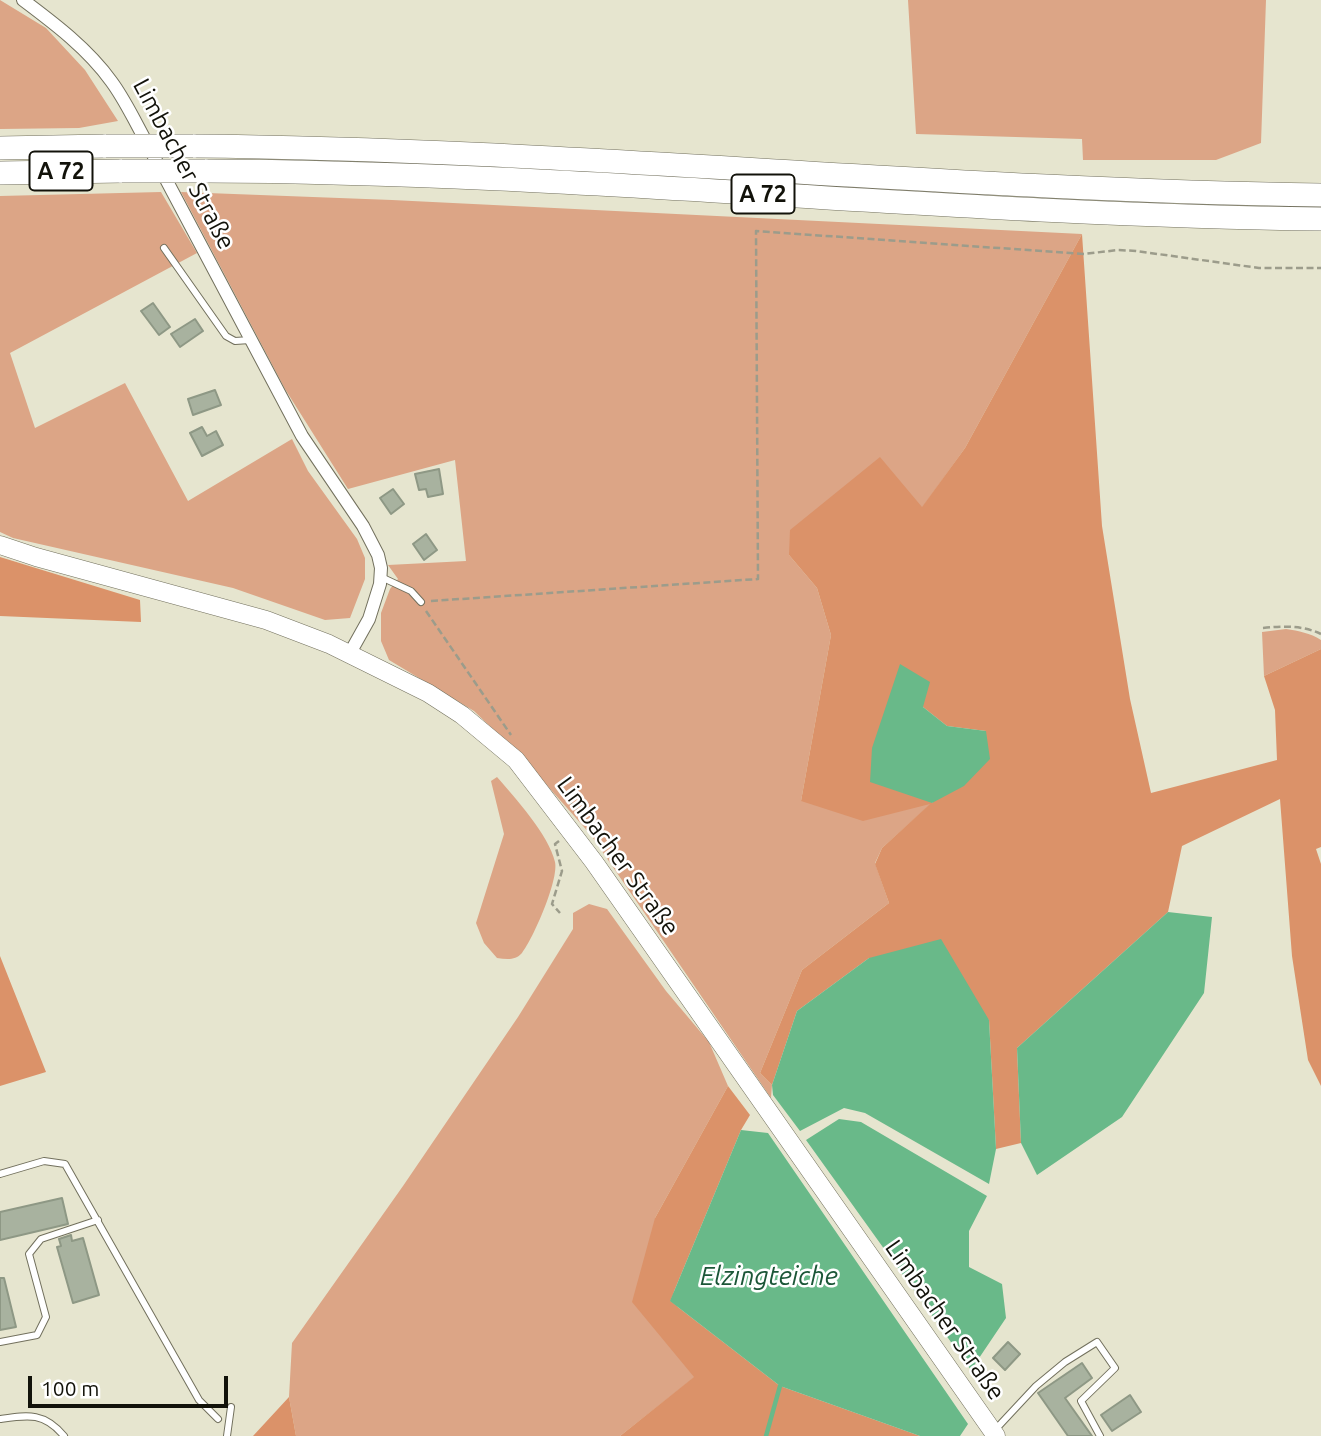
<!DOCTYPE html>
<meta charset="utf-8">
<style>
body{margin:0}
#map{position:relative;width:1321px;height:1436px;overflow:hidden;background:#e6e5cf;font-family:Ubuntu,sans-serif}
canvas{display:block}
.scale{position:absolute;left:28px;top:1376px;width:200px;height:32px;box-sizing:border-box;border:4px solid #12120a;border-top:0;padding-left:9px;font-size:21px;line-height:24px;white-space:nowrap;color:#12120a;-webkit-text-stroke:5px #fff;paint-order:stroke}
</style>
<div id="map">
<canvas width="1321" height="1436"></canvas>
<div class="scale">100 m</div>
</div>
<script>
const ctx = document.querySelector('canvas').getContext('2d');
ctx.lineJoin = 'round';
function fill(path, color) { ctx.fillStyle = color; ctx.fill(path, 'evenodd'); }
function stroke(path, color, width, dash) { ctx.strokeStyle = color; ctx.lineWidth = width; ctx.lineCap = dash ? 'butt' : 'round'; ctx.setLineDash(dash || []); ctx.stroke(path); }
function write(font, color, halo, rows, align = 'center') {
  ctx.font = font + ' Ubuntu,sans-serif'; ctx.lineWidth = 5; ctx.setLineDash([]); ctx.textBaseline = 'middle'; ctx.strokeStyle = halo; ctx.fillStyle = color; for (const [text, x, y, turn = 0] of rows) {
    ctx.save(); ctx.translate(x, y); ctx.rotate((+turn || 0) * Math.PI / 180); ctx.textAlign = isNaN(turn) ? turn : align; if (halo) ctx.strokeText(text, 0, 0); ctx.fillText(text, 0, 0); ctx.restore();
  }
}
fill(new Path2D(`
 M0 0 46 28 85 70 118 121 79 128 0 129Z
 M908 0H1266L1261 143 1216 160H1083L1082 139 916 134Z
 M161 192 197 253 10 353 35 428 125 383 188 501 292 439 308 471 357 539 365 558V579L350 618 325 620 233 588 13 538 0 532V196Z
 M181 192 392 200 1082 234 965 448 922 508 789 555 817 588 831 635 801 801 932 803 882 848 875 863 889 903 802 970 760 1073 772 1085 771 1098 591 835 520 755 474 711 389 660 381 641V613L390 589 398 579 388 565 466 561 455 460 348 489 285 389Z
 M1286 629C1299 631 1310 633 1321 640V649L1264 676 1262 632Z
 M497 777C515 798 549 835 555 862 559 880 533 939 522 953 515 961 506 959 497 958L484 943 476 923 504 834 491 781Z
 M589 904 607 909 666 991 709 1042 728 1086 655 1218 695 1377 620 1436H296L289 1397 292 1343 403 1186 518 1017 573 929V913Z`), '#dca586');
fill(new Path2D(`
 M1082 234 1102 526 1130 699 1151 793 1277 760 1275 710 1264 676 1321 649V847L1316 849 1321 864V1086L1308 1060 1292 956 1280 799 1182 846 1168 912 1017 1048 1021 1143 996 1149 989 1020 869 958 797 1011 772 1085 760 1073 802 970 889 903 875 864 882 848 930 804 863 821 801 801 831 635 817 588 789 555 790 530 880 457 922 507 965 448ZM900 665 923 707 947 726 986 731 932 803Z
 M0 557 140 600 141 622 0 616Z
 M0 956 46 1072 0 1086Z
 M728 1086 750 1115 741 1130 670 1301 780 1386 920 1436H620L694 1377 632 1302 655 1218Z
 M289 1397 296 1436H252H253Z`), '#db9269');
fill(new Path2D(`
 M900 664 930 682 923 707 947 726 986 731 990 759 964 786 932 803 870 782 872 748Z
 M1168 912 1212 917 1204 993 1122 1117 1037 1175 1021 1143 1017 1048Z
 M941 939 989 1020 996 1149 989 1184 865 1113 844 1108 800 1131 773 1095 772 1085 797 1011 869 958Z
 M839 1119 861 1122 987 1196 969 1231V1267L1002 1284 1006 1318 971 1370 806 1140Z
 M741 1130 768 1133 968 1424 960 1436H920L780 1386 670 1301Z`), '#69b989');
stroke(new Path2D(`
 M766 1436 780 1386`), '#69b989', 4.5);
const building = new Path2D(`
 M153 303 170 327 159 335 141 311Z
 M195 319 203 331 180 347 171 334Z
 M215 390 221 405 193 415 188 399Z
 M202 427 207 436 216 431 223 445 202 456 190 433Z
 M439 469 443 494 428 497 426 489 419 490 415 474Z
 M393 489 404 504 391 514 380 498Z
 M426 534 437 550 424 560 413 544Z
 M62 1198 68 1224 0 1240V1212Z
 M71 1235 72 1241 83 1238 99 1295 73 1303 57 1247 61 1246 59 1239Z
 M0 1278H4L16 1327 0 1330Z
 M1008 1342 1020 1354 1005 1370 993 1358Z
 M1082 1363 1092 1378 1065 1398 1092 1436H1068L1038 1393Z
 M1130 1395 1141 1412 1112 1431 1101 1415Z`);
fill(building, '#a8b29f');
stroke(building, '#8e9885', 2);
const lane = new Path2D(`
 M164 248 226 336 235 341 250 340
 M381 577 411 591 421 602
 M0 1174 44 1161 65 1164 199 1400 218 1419
 M0 1342 37 1335 46 1317 29 1254 41 1239 98 1220
 M0 1419C28 1415 44 1412 64 1436
 M994 1431 1036 1386 1065 1362 1097 1342 1115 1368 1081 1401 1100 1436
 M227 1436 231 1407`);
const street = new Path2D(`
 M23 0C55 24 88 49 111 81 120 93 127 106 134 119L302 436 363 526 378 555 381 568 380 584 369 619 350 653`);
const secondary = new Path2D(`
 M0 545 36 557 266 620 329 644 428 693 462 715 516 760 594 862 996 1436`);
const highway = new Path2D(`
 M193 146C569 149 944 190 1321 195
 M0 148 106 146
 M205 171C578 172 949 215 1321 219
 M0 173 122 171`);
stroke(lane, '#72705d', 8);
stroke(street, '#72705d', 14);
stroke(secondary, '#72705d', 19);
stroke(highway, '#72705d', 24);
stroke(new Path2D(`
 M431 601 758 579 756 231 1084 254 1118 250 1136 251 1259 268H1321
 M426 611 511 735
 M1263 628C1283 626 1302 625 1321 634
 M562 793 582 815 581 820
 M559 841 555 844 562 871 552 904 560 913`), '#9c9c8b', 2.5, [7, 3.5]);
stroke(lane, '#fff', 6);
stroke(street, '#fff', 12);
stroke(secondary, '#fff', 18);
stroke(highway, '#fff', 23);
const highwayBridge = new Path2D(`
 M106 146H193
 M122 171H205`);
stroke(highwayBridge, '#72705d', 24, []);
stroke(highwayBridge, '#fff', 23);
for (const [x, y, w] of [
 [61,171,63],
 [763,194,63]
]) { const box = new Path2D(); box.roundRect(x - w / 2, y - 19.5, w, 39, 5); ctx.fillStyle = '#fff'; ctx.fill(box); stroke(box, '#12120a', 2); }
write('bold 23px', '#12120a', null, [
 ["A 72",61,171],
 ["A 72",763,194]
]);
write('24px', '#12120a', '#fff', [
 ["Limbacher Straße",184,164,62],
 ["Limbacher Straße",618,856,54],
 ["Limbacher Straße",945,1320,55]
]);
write('italic 26px', '#1b5637', '#fff', [
 ["Elzingteiche",769,1276]
]);
</script>
